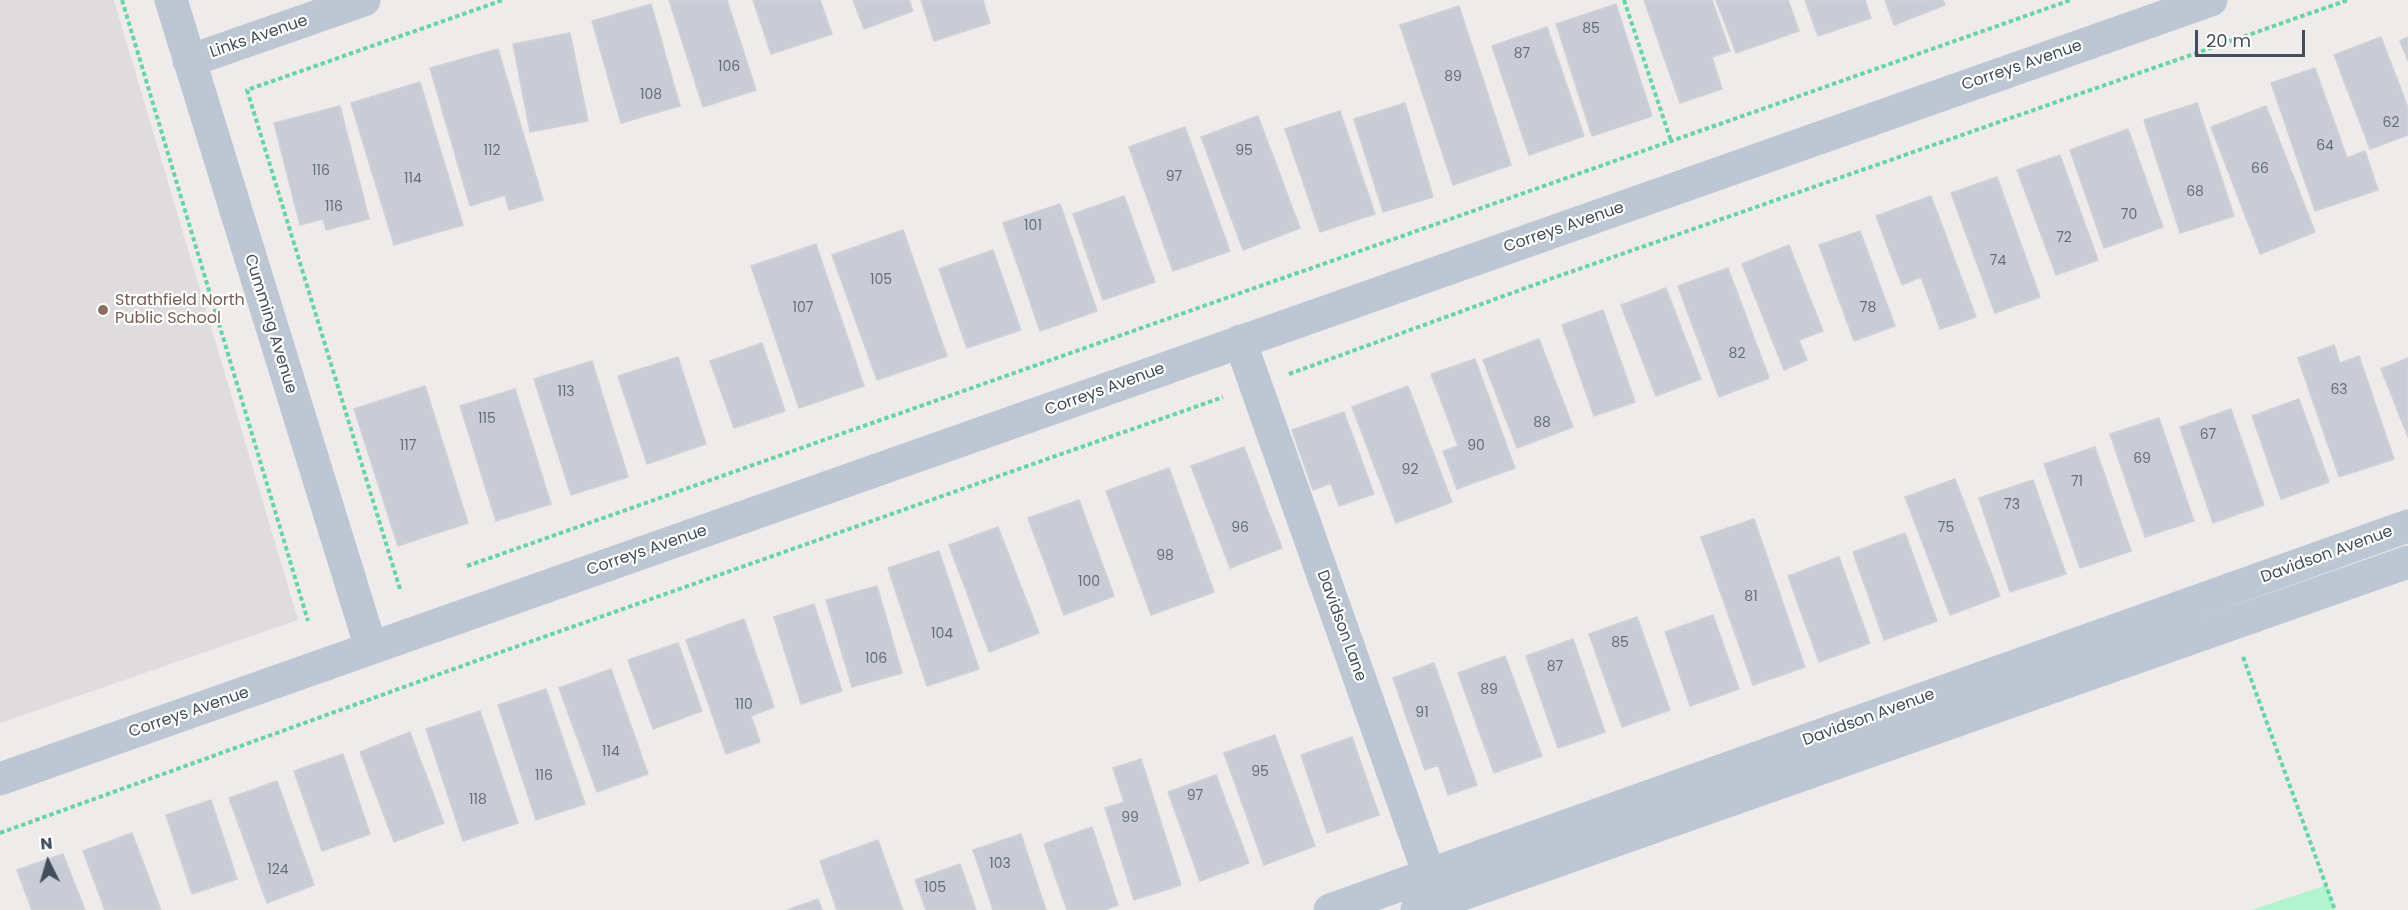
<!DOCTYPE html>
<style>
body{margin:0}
#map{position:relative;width:2408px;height:910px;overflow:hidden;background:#efebeb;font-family:Poppins,sans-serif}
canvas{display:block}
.north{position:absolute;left:18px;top:832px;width:60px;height:60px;-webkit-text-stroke:4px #fff;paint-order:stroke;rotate:355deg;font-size:16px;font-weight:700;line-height:24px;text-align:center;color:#424e5b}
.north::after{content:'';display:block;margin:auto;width:21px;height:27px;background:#424e5b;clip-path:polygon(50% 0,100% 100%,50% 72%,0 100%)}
.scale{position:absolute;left:2195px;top:30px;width:110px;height:27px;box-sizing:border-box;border:3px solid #424e5b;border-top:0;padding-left:8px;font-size:18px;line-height:21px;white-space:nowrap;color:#424e5b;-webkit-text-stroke:4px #fff;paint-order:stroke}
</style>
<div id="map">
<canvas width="2408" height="910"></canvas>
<div class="north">N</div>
<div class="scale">20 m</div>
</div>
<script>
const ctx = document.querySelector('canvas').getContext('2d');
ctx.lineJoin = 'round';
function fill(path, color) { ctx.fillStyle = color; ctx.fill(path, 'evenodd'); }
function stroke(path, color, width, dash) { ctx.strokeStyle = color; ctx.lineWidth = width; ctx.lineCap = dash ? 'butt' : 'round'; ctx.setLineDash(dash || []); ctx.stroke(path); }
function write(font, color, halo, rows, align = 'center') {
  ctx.font = font + ' Poppins,sans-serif'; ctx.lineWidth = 4.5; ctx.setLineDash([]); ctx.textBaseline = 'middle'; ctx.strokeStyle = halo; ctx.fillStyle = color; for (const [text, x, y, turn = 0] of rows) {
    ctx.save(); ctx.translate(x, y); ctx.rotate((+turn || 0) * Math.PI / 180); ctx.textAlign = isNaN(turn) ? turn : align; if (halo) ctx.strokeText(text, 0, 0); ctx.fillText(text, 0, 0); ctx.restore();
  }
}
fill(new Path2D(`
 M0 0H114L298 620 0 723Z`), '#e0dcdd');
fill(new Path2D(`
 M2327 885 2335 910H2251Z`), '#b2f4ce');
const building = new Path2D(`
 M669 0H727L756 90 703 107Z
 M753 0H820L832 34 771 54Z
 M853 0H909L913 11 864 29Z
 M921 0H983L990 23 934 41Z
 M1644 0H1712L1730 51 1712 57 1722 89 1680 103Z
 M1716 0H1788L1799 31 1736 53Z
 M1805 0H1865L1871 18 1818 36Z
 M1885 0H1943L1945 5 1894 25Z
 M651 4 680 106 621 123 592 21Z
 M1616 4 1652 116 1592 136 1556 24Z
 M1459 6 1511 165 1453 185 1400 25Z
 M1547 27 1584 136 1529 155 1492 46Z
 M570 33 588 121 530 132 513 44Z
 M2381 37 2408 108V135L2370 149 2334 55Z
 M2408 37V61L2400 41Z
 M498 49 543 200 509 210 505 195 470 206 430 68Z
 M2315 68 2347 158 2365 151 2378 190 2315 211 2271 83Z
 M420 82 463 225 394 245 351 103Z
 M1405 103 1433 197 1383 212 1354 119Z
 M2197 103 2234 216 2180 233 2144 120Z
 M340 106 369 219 326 230 323 219 300 225 274 123Z
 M2266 106 2315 232 2260 254 2211 127Z
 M1340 111 1375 214 1320 232 1285 129Z
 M1258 116 1300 228 1243 250 1201 137Z
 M1185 127 1230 251 1173 271 1129 147Z
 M2128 129 2163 227 2104 248 2070 150Z
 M2060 155 2098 260 2056 275 2017 170Z
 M1997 177 2040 297 1995 313 1951 193Z
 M1124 196 1155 282 1103 300 1073 214Z
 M1931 196 1976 317 1940 329 1921 277 1902 285 1876 216Z
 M1060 204 1097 311 1040 331 1003 223Z
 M903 230 947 356 877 380 832 255Z
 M1860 231 1895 326 1854 341 1819 245Z
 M816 244 864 386 799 408 751 266Z
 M1789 245 1823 331 1799 340 1807 360 1784 370 1742 264Z
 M993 250 1021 330 967 348 939 269Z
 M1728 268 1769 378 1719 397 1678 286Z
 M1666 288 1701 379 1656 396 1621 305Z
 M1603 310 1635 402 1594 416 1562 325Z
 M1539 339 1573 427 1517 448 1483 360Z
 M762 343 785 411 734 428 710 361Z
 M2334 345 2340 363 2359 356 2394 459 2339 477 2298 358Z
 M678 357 706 444 647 464 618 376Z
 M2408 358V437L2381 369Z
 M1475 359 1515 468 1457 489 1443 451 1458 446 1431 374Z
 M592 361 628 477 571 495 534 379Z
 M425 386 468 523 398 546 354 409Z
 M1408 386 1452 502 1396 523 1352 407Z
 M515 389 551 504 496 521 460 406Z
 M2299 399 2329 482 2281 499 2252 416Z
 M2231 409 2264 505 2213 523 2180 427Z
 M1344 412 1374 494 1339 506 1331 483 1313 490 1292 430Z
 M2159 418 2194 521 2145 537 2110 434Z
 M1244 447 1282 548 1230 568 1191 466Z
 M2095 447 2131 551 2080 568 2044 464Z
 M1169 468 1214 592 1151 615 1106 491Z
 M1955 479 2000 596 1950 615 1905 497Z
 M2033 480 2066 574 2010 592 1979 498Z
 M1079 500 1114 596 1064 615 1028 518Z
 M1754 519 1805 667 1753 685 1701 537Z
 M998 527 1039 633 989 652 949 545Z
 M1905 533 1937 621 1884 640 1853 552Z
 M939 551 979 669 927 686 888 568Z
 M1839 557 1870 643 1819 662 1788 576Z
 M877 586 902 673 852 687 826 600Z
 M814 604 842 691 801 704 774 617Z
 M1713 615 1739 689 1690 706 1665 632Z
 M1637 617 1670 710 1622 727 1589 634Z
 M744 619 774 707 751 716 760 742 726 754 686 640Z
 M1573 639 1605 732 1558 748 1526 656Z
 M678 643 702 711 653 729 628 660Z
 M1505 656 1542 756 1494 773 1458 673Z
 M1434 663 1477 785 1448 795 1438 765 1425 770 1393 678Z
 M611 669 648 774 597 792 559 688Z
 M546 689 585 804 536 820 498 705Z
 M480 711 518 823 463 841 426 729Z
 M410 732 444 823 394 842 360 752Z
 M1275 735 1315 846 1264 865 1224 753Z
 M1352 737 1379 815 1327 833 1301 755Z
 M343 754 370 834 322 851 294 771Z
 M1141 759 1181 885 1134 900 1105 808 1124 802 1113 768Z
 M1216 775 1249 863 1200 881 1168 792Z
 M277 781 314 885 267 903 229 798Z
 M211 800 237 879 192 894 166 815Z
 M1092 827 1118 905 1104 910H1067L1044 844Z
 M132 833 161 910H105L83 851Z
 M1021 834 1046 910H993L973 850Z
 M878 840 903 910H837L820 861Z
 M63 854 85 910H32L17 870Z
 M960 864 976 910H926L915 880Z
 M818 899 822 910H787Z`);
fill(building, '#c9ccd4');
stroke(building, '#ced1d8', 1.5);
stroke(new Path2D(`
 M122 0 308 621
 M1624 0 1671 141
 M1289 374 1556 277 2348 0
 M467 566 2071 0
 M400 589 247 90 503 0
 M2243 657 2335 910
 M0 833 498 653 1223 397`), '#66d5a3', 4, [4.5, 3]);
stroke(new Path2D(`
 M171 0 371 648
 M189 61 364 0
 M1240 341 1436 894
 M0 779 2211 0
 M1330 910 2408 526
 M1417 910 2408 562`), '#bcc7d3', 33);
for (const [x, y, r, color] of [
 [103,310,6,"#8d6e63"]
]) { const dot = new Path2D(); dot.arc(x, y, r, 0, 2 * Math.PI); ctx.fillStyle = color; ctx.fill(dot); stroke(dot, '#fff', 2); }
write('14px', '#646e79', null, [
 ["85",1591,29],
 ["87",1522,54],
 ["106",729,67],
 ["89",1453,77],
 ["108",651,95],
 ["62",2391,123],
 ["64",2325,146],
 ["112",492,151],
 ["95",1244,151],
 ["66",2260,169],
 ["116",321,171],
 ["97",1174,177],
 ["114",413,179],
 ["68",2195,192],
 ["116",334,207],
 ["70",2129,215],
 ["101",1033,226],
 ["72",2064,238],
 ["74",1998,261],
 ["105",881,280],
 ["107",803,308],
 ["78",1868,308],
 ["82",1737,354],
 ["63",2339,390],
 ["113",566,392],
 ["115",487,419],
 ["88",1542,423],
 ["67",2208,435],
 ["117",408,446],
 ["90",1476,446],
 ["69",2142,459],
 ["92",1410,470],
 ["71",2077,482],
 ["73",2012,505],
 ["96",1240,528],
 ["75",1946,528],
 ["98",1165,556],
 ["100",1089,582],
 ["81",1751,597],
 ["104",942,634],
 ["85",1620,643],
 ["106",876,659],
 ["87",1555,667],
 ["89",1489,690],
 ["110",744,705],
 ["91",1422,713],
 ["114",611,752],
 ["95",1260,772],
 ["116",544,776],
 ["97",1195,796],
 ["118",478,800],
 ["99",1130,818],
 ["103",1000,864],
 ["124",278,870],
 ["105",935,888]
]);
write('16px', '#424e5b', '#fff', [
 ["Links Avenue",259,37,-19],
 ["Correys Avenue",2022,66,-19],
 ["Correys Avenue",1564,228,-19],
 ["Cumming Avenue",270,324,73],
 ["Correys Avenue",1105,390,-20],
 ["Correys Avenue",647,551,-19],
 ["Davidson Avenue",2327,555,-20],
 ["Davidson Lane",1341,626,70],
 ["Correys Avenue",189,713,-19],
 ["Davidson Avenue",1869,718,-20]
]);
write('16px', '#785e54', '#fff', [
 ["Strathfield North",115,301],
 ["Public School",115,319]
], 'left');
</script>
